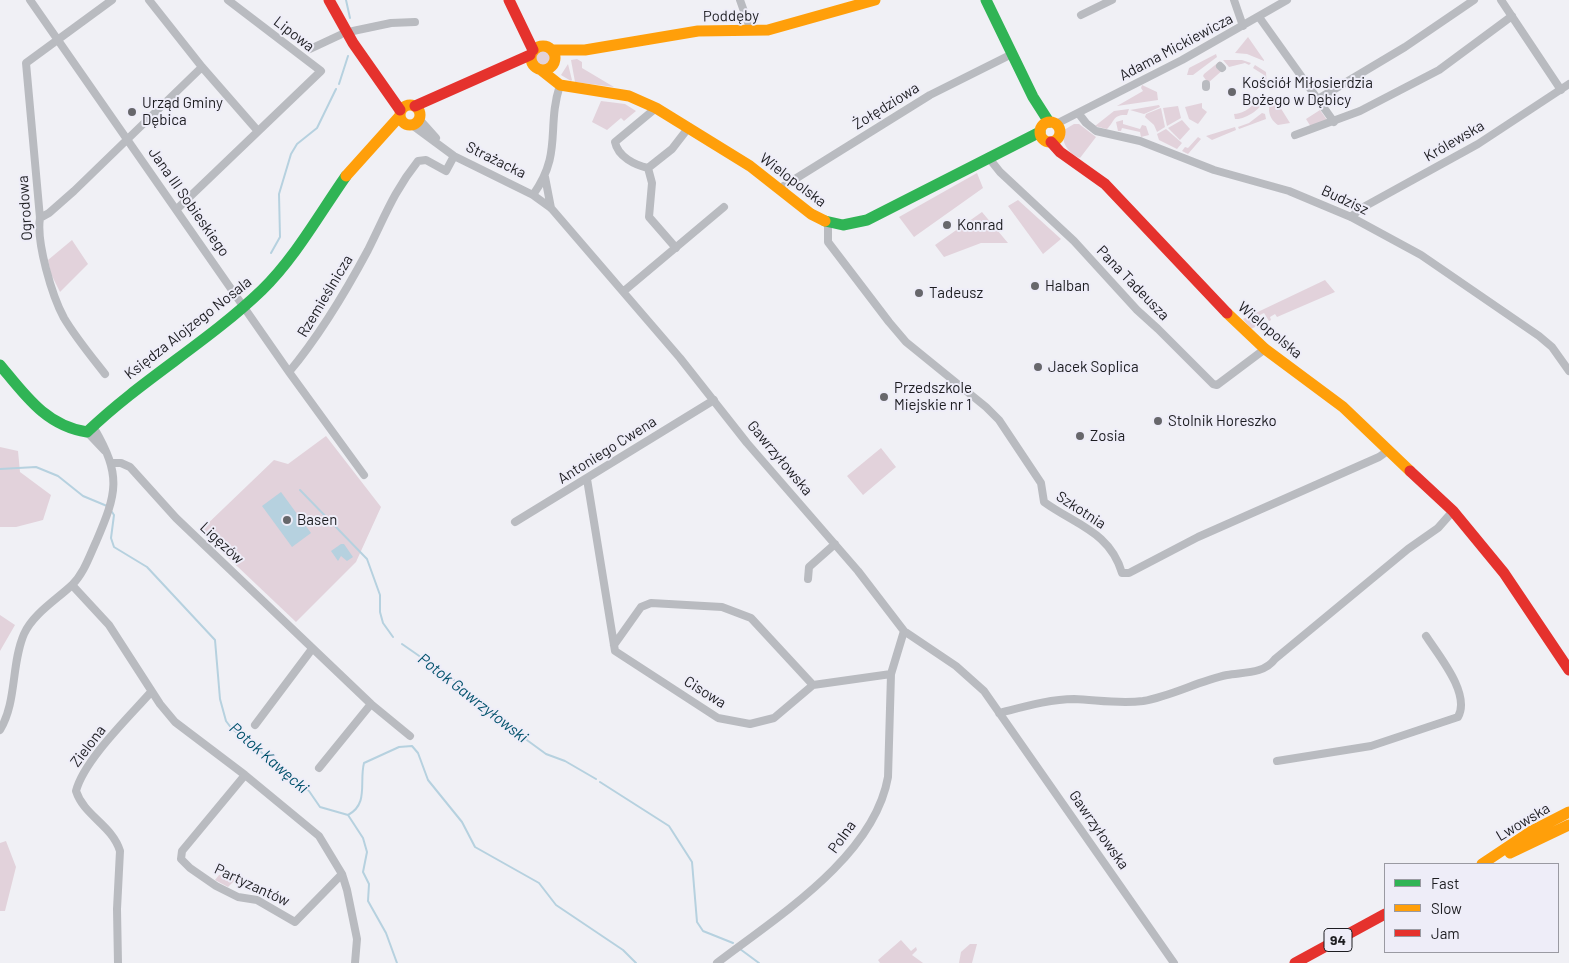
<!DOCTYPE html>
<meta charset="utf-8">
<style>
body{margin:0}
#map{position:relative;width:1569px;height:963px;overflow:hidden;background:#f0f0f5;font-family:Barlow,sans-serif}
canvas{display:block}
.legend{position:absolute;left:1384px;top:863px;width:175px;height:90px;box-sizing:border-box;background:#eeedf8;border:1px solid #9a9aa2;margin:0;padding:6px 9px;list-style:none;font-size:15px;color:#1d1d21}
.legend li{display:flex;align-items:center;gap:10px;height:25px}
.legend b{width:25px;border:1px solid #9a9aa2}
</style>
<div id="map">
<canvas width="1569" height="963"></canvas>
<ul class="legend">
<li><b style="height:6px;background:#30b455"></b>Fast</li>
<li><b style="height:6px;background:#ff9f0a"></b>Slow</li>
<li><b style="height:6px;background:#e5322d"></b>Jam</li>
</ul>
</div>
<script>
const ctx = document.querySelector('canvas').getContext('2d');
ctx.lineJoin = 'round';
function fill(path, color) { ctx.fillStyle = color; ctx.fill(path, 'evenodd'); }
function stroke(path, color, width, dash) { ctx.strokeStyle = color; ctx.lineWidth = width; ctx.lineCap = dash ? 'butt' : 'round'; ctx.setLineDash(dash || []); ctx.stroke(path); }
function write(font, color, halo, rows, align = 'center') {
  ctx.font = font + ' Barlow,sans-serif'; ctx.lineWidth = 4; ctx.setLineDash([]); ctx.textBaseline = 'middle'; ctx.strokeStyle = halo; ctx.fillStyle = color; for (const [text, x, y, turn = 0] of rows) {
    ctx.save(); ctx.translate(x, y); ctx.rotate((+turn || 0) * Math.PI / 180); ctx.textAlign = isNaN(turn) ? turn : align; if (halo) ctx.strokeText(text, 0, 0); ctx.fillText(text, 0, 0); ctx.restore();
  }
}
fill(new Path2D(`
 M1248 37 1264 60V61L1247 54 1235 53Z
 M534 57a8 8 0 1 1 16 0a8 8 0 1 1-16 0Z
 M1216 54 1217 57 1193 75H1187L1189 68Z
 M577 59 582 62V68L614 87 575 82 571 60Z
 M1223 60H1242L1251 63 1249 65 1245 63 1229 67Z
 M1220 61 1225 68 1208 83 1203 76 1204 74Z
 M568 64 572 80 571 81 561 75Z
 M1255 65 1266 72 1267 89H1264V75L1253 68Z
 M1142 85 1157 92 1158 100 1117 106 1143 91 1141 88Z
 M1265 97C1264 108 1245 120 1235 119L1234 114C1251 113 1253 100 1265 97Z
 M1275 99 1290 123 1278 125C1270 120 1266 109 1272 100Z
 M601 101 625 104 636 111 624 121 621 118 607 130 592 122Z
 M1202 103V108L1207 112 1198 124 1189 119 1185 107Z
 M1159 105 1160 107 1144 114 1130 110Z
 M1178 106 1181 118 1167 126 1163 108Z
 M1161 108 1165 127 1157 132 1154 125 1145 117 1146 114Z
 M1129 109 1127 115C1113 114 1115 121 1107 129L1095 126 1114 111Z
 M1320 110 1327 120 1311 127 1306 119Z
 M1262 113 1265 114 1266 119 1239 129 1238 127 1249 123Z
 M1123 120V124L1140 129 1142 125 1146 126 1149 135 1141 137 1140 132 1122 128 1121 131H1118L1116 122Z
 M1182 120 1190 129 1180 140 1168 128Z
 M1074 124H1079L1096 137 1080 158C1069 154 1060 142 1064 130Z
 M1235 127 1236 130 1212 140 1206 136Z
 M1166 129 1182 143 1177 149 1159 140 1157 134Z
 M1198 137 1201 139 1188 154 1182 151 1185 147 1188 148Z
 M977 173 983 188 914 237 899 217Z
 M1018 200 1061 239 1043 254 1008 206Z
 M982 212 1008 243H981L944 257 935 245Z
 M72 240 88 264 60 292 51 274 48 260Z
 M1325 280 1335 292 1277 317 1275 314 1270 317 1271 320 1269 321 1264 313 1256 317 1259 325 1251 329 1243 319Z
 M326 436 381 507 356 562 296 622 200 531 274 460 288 464Z
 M0 447 18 451 20 472 51 495 43 520 16 527H0Z
 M881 448 896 467 863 495 847 476Z
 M0 615 15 625 0 651Z
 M6 841 16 867 5 911H0V843Z
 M228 873 236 879 228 887 215 880 219 875Z
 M901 940 911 951 916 947 917 950 912 955 923 963H880L878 960Z
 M970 944H977L972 963H959L961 952Z`), '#e2d2db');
fill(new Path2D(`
 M281 492 311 533 292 547 262 506Z
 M341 544H344L353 557 347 561 341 556 338 561 331 551Z`), '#b6d1df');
stroke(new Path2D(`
 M346 0 350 18
 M339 84 348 56
 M271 253 280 237 279 194 291 154 297 144 317 128 336 89
 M0 469 36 467 58 476 83 496 107 506
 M300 490 367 559 380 595V612L383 623 393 637
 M112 512 114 515 111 538 114 547 147 567 215 640 220 699 226 721 232 729 254 745 281 772 309 791 320 807 348 815C369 804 359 782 364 763L399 747 412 746 418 753 428 780 462 822 475 847 539 883 556 905 623 950 636 963
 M402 644 461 685 495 719 509 727 546 754 565 761 596 779
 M600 782 669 826 692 862 697 922 703 931 733 943
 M348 815 363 838 367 852 363 872 369 884 368 901 386 933 397 963
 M740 949 759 963`), '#b6d1df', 2);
stroke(new Path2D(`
 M30 0 289 372 364 475
 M149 0 202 67 257 130
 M740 0 751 31
 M1234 0 1243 26
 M1501 0 1561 90
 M1081 15 1112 0
 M1259 17 1334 122
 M353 31 391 23 415 22
 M310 49 340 35
 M1220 66 1222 68
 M1206 87V84
 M1318 99 1405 47 1474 0
 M1079 114 1086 123 1096 131 1140 141 1214 170 1289 191 1351 217 1421 255 1539 336 1552 347 1569 371
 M419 119 436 138
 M1056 124 1182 60 1287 0
 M412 125 454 156 533 195 551 208 680 358 747 443 858 571 904 631 956 666 984 691 1174 963
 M1295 135 1360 111 1439 70 1512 16
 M988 157 1000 172 1074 241 1137 310 1158 329 1213 384 1217 385 1265 349
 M648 168C635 165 618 157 615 142L656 108
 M545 177 551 208
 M779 189 930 95 1012 54
 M533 195C563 153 546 128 560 85
 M177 209 321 71 228 0
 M1351 217 1360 209 1478 144 1569 84
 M40 218 49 213 74 191 202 67
 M828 223V242L889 322 906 342 986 407 999 420 1041 483 1044 502C1076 525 1110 532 1122 573H1129L1198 537 1379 457 1389 450
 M676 248 649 217 652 183 648 168 672 149 689 127
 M624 291 724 207
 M289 372C320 335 345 293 368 250 385 216 394 191 418 161L426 160 446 171 454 156
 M105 374C91 356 76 338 64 318 52 296 36 242 40 218L26 63 112 0
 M87 432 105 451
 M111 463H121L130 467 176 518 371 704 319 768
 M587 479 615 651 718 718 750 724 774 718 813 685 891 674
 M515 522 714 400
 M808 579 809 567 835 544
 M72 585 109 625 160 704 175 722 245 775 319 836 342 874 347 890 357 939 355 963
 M614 645 641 607 651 603 722 607 751 618 813 685
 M371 704 410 736
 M999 713C1023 707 1050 699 1074 699 1098 700 1119 704 1143 701 1172 696 1198 681 1227 675 1244 672 1264 674 1275 659L1408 549 1438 528 1453 511
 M255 725 312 649
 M0 730C17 702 11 664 24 634 33 614 56 600 72 585 84 573 89 557 96 542 117 493 122 476 94 428
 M1277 761 1371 746 1458 717C1471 694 1439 656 1426 636
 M245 775 182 851 181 859 190 868 216 886 238 897 257 900 295 922 342 874
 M118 963 117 909 120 851C112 825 84 816 76 791 84 760 129 717 151 692
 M717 963C777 917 874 857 888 777L891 674 904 631`), '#b9bbc0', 8);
stroke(new Path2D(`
 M986 0 1033 97 1049 122
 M825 221 843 225 867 220 1040 132
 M0 365C25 395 46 426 87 432 141 380 208 342 262 290 295 258 320 213 346 176`), '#30b455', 11);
stroke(new Path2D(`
 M531 58a12 12 0 1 1 24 0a12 12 0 1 1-24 0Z
 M552 50H585L698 31 768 30 875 0
 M541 70 560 85 629 96 656 108 750 166 811 214 825 221
 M400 115a10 10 0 1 1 20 0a10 10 0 1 1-20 0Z
 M1040 132a10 10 0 1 1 20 0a10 10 0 1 1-20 0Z
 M346 176 399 117
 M1227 313 1265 349 1343 407 1410 471
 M1510 853 1569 825
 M1482 864 1530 832 1569 812`), '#ff9f0a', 11);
stroke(new Path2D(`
 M329 0 353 43 400 110
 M509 0 533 50
 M415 106 530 55
 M1051 142 1060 152 1105 184 1227 313
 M1410 471 1453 511 1504 573 1569 670
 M1295 963 1385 914`), '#e5322d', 11);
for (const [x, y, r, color] of [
 [1232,92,5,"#67676b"],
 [132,112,5,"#67676b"],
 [947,225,5,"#67676b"],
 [1035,286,5,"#67676b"],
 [919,293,5,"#67676b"],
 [1038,367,5,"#67676b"],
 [884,397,5,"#67676b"],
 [1158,421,5,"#67676b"],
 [1080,436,5,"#67676b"],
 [287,520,5,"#67676b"]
]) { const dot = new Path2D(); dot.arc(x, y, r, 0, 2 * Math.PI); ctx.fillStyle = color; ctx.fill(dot); stroke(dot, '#eeedf8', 2); }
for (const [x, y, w] of [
 [1338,940,28]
]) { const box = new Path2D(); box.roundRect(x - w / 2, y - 11.5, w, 23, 4); ctx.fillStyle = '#eeedf8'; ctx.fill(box); stroke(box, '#1d1d21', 1); }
write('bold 14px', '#1d1d21', null, [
 ["94",1338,940]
]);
write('15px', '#1d1d21', '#eeedf8', [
 ["Poddęby",731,16,-1],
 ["Lipowa",294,34,38],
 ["Adama Mickiewicza",1176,47,-28],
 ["Żołędziowa",886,106,-32],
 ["Królewska",1454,141,-30],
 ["Strażacka",496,160,26],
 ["Wielopolska",793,180,37],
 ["Budzisz",1345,200,25],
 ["Jana III Sobieskiego",189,202,55],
 ["Ogrodowa",25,208,-94],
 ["Pana Tadeusza",1133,283,46],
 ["Rzemieślnicza",325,296,-59],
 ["Księdza Alojzego Nosala",188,328,-38],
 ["Wielopolska",1270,330,40],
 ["Antoniego Cwena",607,450,-32],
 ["Gawrzyłowska",780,458,50],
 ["Szkotnia",1081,510,33],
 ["Ligęzów",222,543,43],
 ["Cisowa",705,692,32],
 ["Zielona",88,746,-53],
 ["Lwowska",1523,822,-31],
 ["Gawrzyłowska",1099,830,55],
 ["Polna",842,837,-54],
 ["Partyzantów",252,885,25]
]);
write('15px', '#1d1d21', '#eeedf8', [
 ["Kościół Miłosierdzia",1242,83],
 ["Bożego w Dębicy",1242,100],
 ["Urząd Gminy",142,103],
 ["Dębica",142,120],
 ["Konrad",957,225],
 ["Halban",1045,286],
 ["Tadeusz",929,293],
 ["Jacek Soplica",1048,367],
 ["Przedszkole",894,388],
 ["Miejskie nr 1",894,405],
 ["Stolnik Horeszko",1168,421],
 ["Zosia",1090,436],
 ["Basen",297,520]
], 'left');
write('italic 16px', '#02526c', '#eeedf8', [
 ["Potok Gawrzyłowski",473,698,38],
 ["Potok Kawęcki",269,758,41]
]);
</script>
